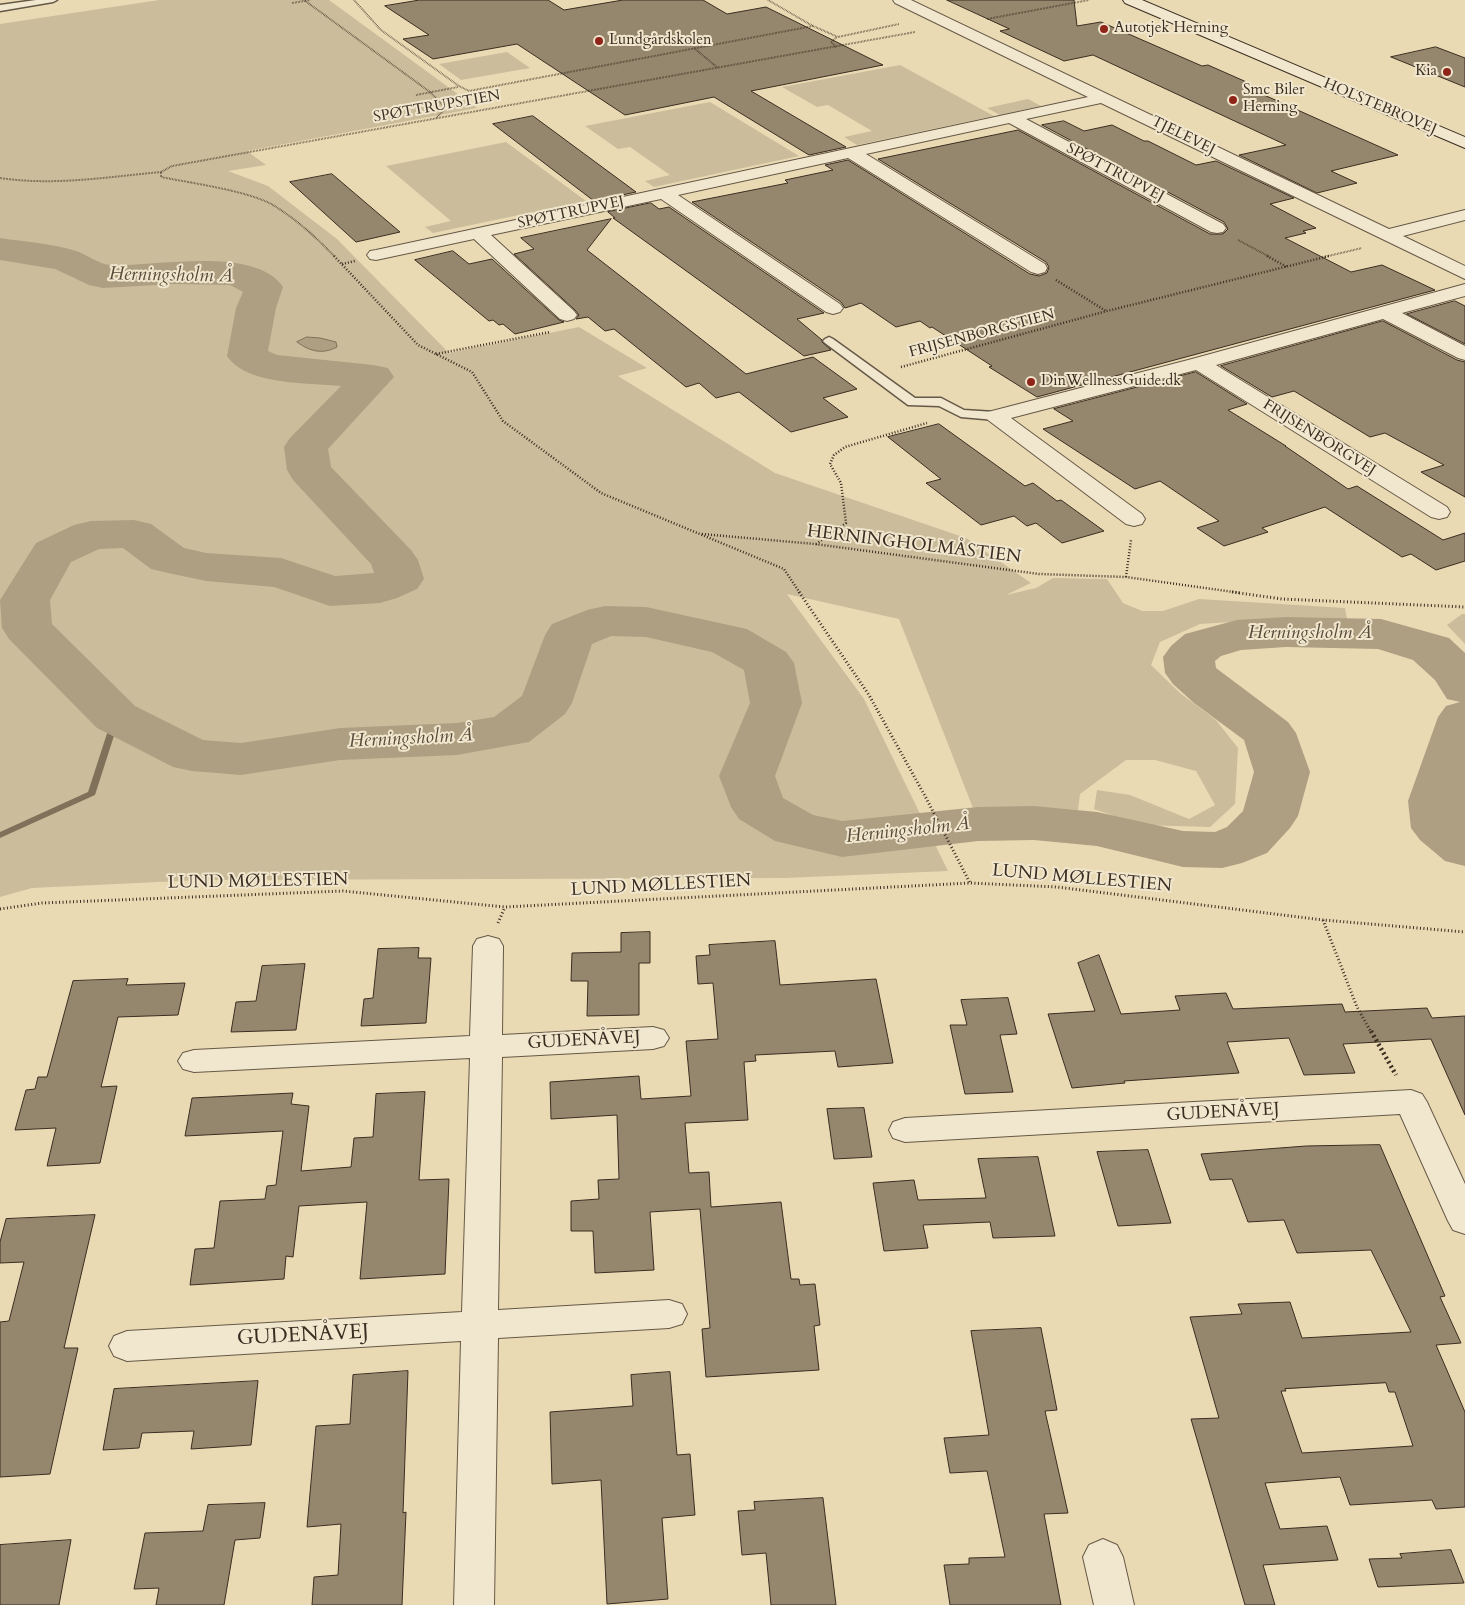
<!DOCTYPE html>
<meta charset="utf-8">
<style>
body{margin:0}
canvas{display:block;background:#e9dab4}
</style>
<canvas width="1465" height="1605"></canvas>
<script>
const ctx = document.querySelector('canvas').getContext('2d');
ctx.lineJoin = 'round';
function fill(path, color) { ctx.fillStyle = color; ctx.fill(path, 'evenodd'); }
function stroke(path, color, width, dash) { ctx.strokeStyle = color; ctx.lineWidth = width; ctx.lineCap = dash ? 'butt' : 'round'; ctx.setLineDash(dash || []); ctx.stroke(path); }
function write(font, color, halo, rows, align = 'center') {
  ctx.font = font + ' Cardo,serif'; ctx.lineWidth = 4; ctx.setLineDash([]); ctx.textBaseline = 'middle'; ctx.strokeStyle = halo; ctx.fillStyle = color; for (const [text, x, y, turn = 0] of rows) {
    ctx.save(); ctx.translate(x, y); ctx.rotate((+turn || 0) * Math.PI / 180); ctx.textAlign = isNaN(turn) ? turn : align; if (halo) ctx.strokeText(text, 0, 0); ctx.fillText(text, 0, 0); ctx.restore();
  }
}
fill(new Path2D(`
 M159 0H329L477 108 247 151 266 165 228 171 268 186 337 239 449 353 579 327 647 368 618 376 775 473 966 538 1031 583 1006 595 1036 588 1053 578 1107 579 1123 603 1142 611H1163L1199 599 1345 608 1347 619 1293 618 1200 624 1160 642 1151 665 1180 693 1216 720 1238 748 1235 804 1210 827 1140 825 1094 809 1097 790 1130 795 1189 819 1215 805 1196 771 1155 760H1126L1080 794 1078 810 973 808 899 619 787 594 864 699 948 871 785 878 201 880 32 888 0 897V24Z
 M507 52 530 68 461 80 439 64Z
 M900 65 994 116 857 145 844 137 872 131 828 105 817 107 782 87Z
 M1028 99 1041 106 1000 115 987 108Z
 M710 102 799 156 654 187 645 181 670 175 630 147 618 149 585 126Z
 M506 142 586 201 433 233 425 227 451 221 386 166Z
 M1462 614H1465V644L1447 625Z`), '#cbbd9b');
const water = new Path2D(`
 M307 337 320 338 336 342 337 347C322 355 309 351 297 342Z`);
fill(water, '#ae9f82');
stroke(water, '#80715b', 1);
fill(new Path2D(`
 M113 715H119L120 717 95 795 0 838V832L88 792Z`), '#80715b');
fill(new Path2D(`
 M0 238C25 242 51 243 76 251 87 254 99 265 111 265 155 267 255 245 283 287L276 308 268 351 277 355 373 365 388 368 394 377 328 449 331 467 411 550 418 560 424 579 417 589 397 598 380 603 330 606 274 587 206 581 168 573 151 569 123 548 99 549 71 562 50 600 52 624 135 706 203 740 241 743 340 728 457 723 494 717 522 696 545 635 552 624 587 610 605 606 646 607 747 629 786 652 794 663 802 703 775 776 783 798 813 815 842 821 978 807 1034 806 1097 812 1183 831 1215 832 1227 827 1243 811 1254 772 1244 740 1194 703 1173 684 1165 673 1163 657 1171 646 1185 634 1237 620 1286 617 1381 619 1449 638 1465 653V866L1445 861 1420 840 1411 828 1408 801 1438 717 1446 706 1460 702 1447 699 1435 680 1413 660 1378 649 1286 647 1241 650 1221 656 1215 661 1216 668 1288 722 1296 733 1310 772 1298 816 1290 828 1267 853 1242 863 1222 868 1183 867 1097 846 1034 840 978 841 842 857 775 841 739 819 731 807 719 776 750 703 744 670 712 652 646 637 611 636 592 644 572 703 565 714 529 742 457 755 340 760 241 775 192 771 173 767 97 728 9 639 2 628 0 600 36 543 74 525 91 521 134 520 151 524 184 548 206 553 281 558 335 576 374 573 371 564 293 480 287 470 284 447 290 438 341 386C308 383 246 385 227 356L236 308 243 292 230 285 174 284 103 288 89 285 55 269 0 260Z`), '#ae9f82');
const building = new Path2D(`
 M420 0H548L564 10 623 0H703L727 14 766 7 883 65 751 91 846 147 809 155 714 97 625 115 517 44 433 59 403 39 429 35 385 6Z
 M947 0H1074L1077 26 1101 22 1202 66 1208 65 1251 84 1244 86 1398 155 1331 171 1357 183 1317 193 1239 155 1286 145 1093 55 1064 61 1000 31 1009 29Z
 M1436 47 1465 58V87L1391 57Z
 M533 116 636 192 594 201 493 124Z
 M1064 121 1084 131 1112 125 1144 141H1148L1196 165 1216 161 1294 198 1270 204 1316 228 1303 231 1306 233 1285 238 1351 272 1382 265 1435 290 1037 397 989 367 992 366 932 327 930 328 920 321 896 327 861 303 845 308 841 302 692 202 788 183 785 180 833 170 825 165 848 160 1030 274 1039 276 1047 273 1049 267 1046 262 878 159 1018 130 1210 234H1223L1228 229 1224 222 1042 125Z
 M332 174 400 232 356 242 290 182Z
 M651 203 659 209 669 207 824 313 797 319 822 340V342L831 350 804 356 613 218H615L608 212Z
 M611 219 587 250 746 374 813 357 857 389 823 398 848 417 791 432 739 392 716 398 699 383 686 387 614 329 605 331 588 317 576 319 579 315 575 310 514 254 534 249 521 238Z
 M453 251 469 264 492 259 559 320 564 322 515 334 503 324 499 325 493 320 489 321 415 260Z
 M1455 301 1465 306V344L1407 314Z
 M1383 321 1457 360 1465 362V497L1421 472 1444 465 1385 433 1370 437 1294 391 1272 397 1221 366Z
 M1196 372 1247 404 1228 410 1286 446H1285L1348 489 1357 486 1443 540 1465 533V561L1436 570 1411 554 1402 557 1325 507 1262 528 1268 532 1224 546 1197 528 1219 521 1160 481 1135 489 1043 429 1073 421 1054 409Z
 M939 424 1025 486 1033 483 1057 501 1061 500 1104 531 1062 543 1036 523 1027 526 1014 516 981 525 926 483 941 479 888 437Z
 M650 932V963H639V1015L587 1016 588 981H571L572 953 621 952V933Z
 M775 941 780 985 876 979 893 1063 838 1067 835 1051 755 1055 756 1061 744 1062 748 1120 685 1123 689 1173 709 1172 711 1207 781 1202 791 1279H799L800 1285 815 1284 820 1325 814 1326 819 1370 706 1377 702 1329 710 1328 700 1209 650 1212 654 1270 595 1273 593 1231H571V1201L599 1199 598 1180 619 1179 617 1115 551 1119 550 1082 639 1076 641 1099 691 1096 686 1041 718 1039 713 983 698 984 696 956 710 955 709 945Z
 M419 948 418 958H431L426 1023 361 1026 364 999 373 998 378 949Z
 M1099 955 1121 1014 1180 1010 1175 996 1226 993 1233 1009 1342 1004 1345 1012 1427 1008 1432 1018 1465 1016V1115L1431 1039 1343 1044 1355 1073 1304 1075 1289 1038 1227 1042 1239 1073 1124 1081 1125 1083 1072 1088 1048 1014 1095 1011 1078 963Z
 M305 964 296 1030 231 1032 236 1002 256 1001 262 966Z
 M128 979 126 985 185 983 178 1015 118 1017 101 1087 117 1086 100 1163 47 1166 56 1128 15 1130 26 1090 35 1089 38 1077H47L73 981Z
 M1008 998 1017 1034 1000 1035 1013 1092 965 1094 950 1025H967L961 1000Z
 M425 1092 419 1180 449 1179 445 1274 360 1279 367 1202 299 1206 293 1257 286 1256 284 1279 190 1285 195 1249 214 1248 220 1201 265 1199 267 1186 276 1185 283 1131 185 1136 192 1098 293 1093 291 1104 309 1106 301 1171 351 1167 354 1138 373 1137 376 1094Z
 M864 1108 872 1157 834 1159 827 1109Z
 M1380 1145 1445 1296 1440 1297 1461 1343 1436 1345 1465 1412V1507L1436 1509 1432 1500 1350 1505 1340 1477 1265 1483 1280 1529 1327 1526 1338 1560 1263 1565 1275 1605H1245L1191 1419 1219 1418 1190 1317 1242 1314 1238 1304 1290 1302 1302 1338 1411 1332 1371 1250 1297 1253 1284 1220 1248 1222 1232 1179 1210 1180 1201 1154 1306 1146ZM1386 1383 1389 1392H1395L1413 1446 1302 1453 1281 1391H1286L1285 1389Z
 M1148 1150 1171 1223 1118 1226 1097 1152Z
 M1038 1157 1055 1236 993 1238 990 1222 923 1225 928 1248 884 1251 873 1183 914 1180 918 1200 986 1198 978 1159Z
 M95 1215 64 1348H78L50 1474 0 1477V1322L9 1321 24 1262 0 1263V1242L6 1219Z
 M1041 1328 1057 1410 1045 1411 1068 1513 1044 1514 1061 1605H950L944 1565 969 1564V1558L1005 1557 987 1471 950 1473 944 1438 989 1435 971 1331Z
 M408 1371 403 1513 406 1512 402 1605H312L314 1577 338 1575 341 1524 307 1527 316 1426 350 1424 353 1375Z
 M670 1372 677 1455 690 1454 695 1515 662 1518 668 1599 607 1604 601 1480 552 1484 550 1412 633 1406 631 1375Z
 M258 1381 251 1445 191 1449 194 1431 142 1433 139 1448 103 1450 114 1389Z
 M823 1498 836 1605H771L766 1553 742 1555 738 1511 755 1510 754 1502Z
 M265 1503 260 1538 235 1540 224 1605H156L159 1588 134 1589 145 1533 203 1531 208 1505Z
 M71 1540 59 1605H0V1545Z
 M1451 1550 1464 1583 1378 1587 1369 1559 1402 1558 1400 1554Z`);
fill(building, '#95876d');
stroke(building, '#3b2d21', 1);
const lane = new Path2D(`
 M36 0H57L53 2 0 11V5Z
 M829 337 833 339 915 398H941L964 410 995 412 1001 416 995 420 961 417 939 406 908 405 825 343 823 341 825 339Z`);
const street = new Path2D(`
 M893 0H911L1389 229 1465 210V220L1403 236 1465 266V279L1101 103 1026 119 1223 224 1226 228 1223 232 1217 233 1211 232 1009 123 866 154 1045 264 1047 268 1045 272 1038 274 1031 272 848 158 678 195 840 304 843 308 840 312 833 314 826 312 661 199 491 235 574 311 577 315 574 319 567 321 560 319 474 239 376 260 370 259 367 255 370 251 376 250 1088 97 895 3Z
 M1465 284V296L1402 313 1465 346V360L1458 358 1383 319 1216 365 1447 507 1450 512 1447 517 1439 519 1431 517 1196 370 1011 418 1142 514 1145 519 1142 524 1134 526 1126 524 988 420 984 416 988 412 1192 359Z
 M488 936 499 939 503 946 502 1035 653 1027 664 1030 669 1038 664 1046 653 1049 502 1057 498 1310 669 1300 682 1304 687 1314 682 1324 669 1328 498 1338 494 1605H454L461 1341 127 1361 114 1356 109 1346 114 1336 127 1331 462 1312 470 1058 194 1072 183 1069 178 1061 183 1053 194 1050 470 1036 473 946 477 939Z
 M1411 1090 1422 1094 1427 1102 1465 1184V1234L1453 1230 1448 1221 1400 1114 905 1142 893 1138 889 1130 893 1122 905 1118Z
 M1103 1539 1117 1545 1123 1557 1134 1605H1094L1083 1557 1089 1545Z`);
const secondary = new Path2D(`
 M1123 0H1142L1465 137V148L1125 3Z`);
stroke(lane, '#665846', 3);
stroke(street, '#665846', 2);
stroke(secondary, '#3b2d21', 2);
stroke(new Path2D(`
 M304 0 430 92 446 108 436 118
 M354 0 381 30 459 86 469 91 813 26 838 37 899 24
 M768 0 813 26
 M292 3 310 0
 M987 19 1089 0
 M836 47 831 42 837 37
 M694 48 718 68
 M416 95 458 87
 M161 172V177C191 183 249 191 273 205 296 219 317 238 335 257
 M0 178C54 186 107 177 161 172L172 166 915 32
 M1238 240 1270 257
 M1324 257 1362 248`), '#3b2d21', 2, [0.5, 1]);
stroke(new Path2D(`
 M334 256 418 345 472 372 503 421 601 493 784 569 800 593
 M1267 256 1287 267
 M342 264 355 261
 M1056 280 1106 311
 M436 354 550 332
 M901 367 1107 311 1329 256
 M702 534 815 544 1039 574 1126 577 1241 593
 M816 544 846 523 841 483 830 464 834 455 845 447 927 423
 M1126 577 1131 540`), '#3b2d21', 2.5, [1, 2]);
stroke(new Path2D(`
 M799 592 869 695 925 796 970 883
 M1232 592 1282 599 1465 607
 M0 909 42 903 343 891 505 907 970 883 1057 887 1323 920 1465 932
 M1323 920 1357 1007 1371 1032
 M498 923 505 907`), '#3b2d21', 3, [1, 2.5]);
stroke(new Path2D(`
 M1371 1031 1396 1075`), '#3b2d21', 4.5, [2, 3]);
fill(lane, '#f1e7ce');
fill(street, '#f1e7ce');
fill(secondary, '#f1e7ce');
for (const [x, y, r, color] of [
 [1104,29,5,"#8f2418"],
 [599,41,5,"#8f2418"],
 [1447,72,5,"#8f2418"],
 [1233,100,5,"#8f2418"],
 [1031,382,5,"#8f2418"]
]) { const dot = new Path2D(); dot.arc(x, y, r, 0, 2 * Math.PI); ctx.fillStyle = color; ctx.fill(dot); stroke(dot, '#f1e7ce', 2); }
write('15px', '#3b2d21', '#f1e7ce', [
 ["Autotjek Herning",1114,29],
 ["Lundgårdskolen",609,41],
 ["Kia",1437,72,"right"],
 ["Smc Biler",1243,91],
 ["Herning",1243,108],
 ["DinWellnessGuide.dk",1041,382]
], 'left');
write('15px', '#3b2d21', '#f1e7ce', [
 ["SPØTTRUPSTIEN",437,107,-10],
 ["HOLSTEBROVEJ",1380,107,23],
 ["TJELEVEJ",1183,136,26],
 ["SPØTTRUPVEJ",1115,173,28],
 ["SPØTTRUPVEJ",571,213,-12],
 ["FRIJSENBORGSTIEN",982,334,-15],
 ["FRIJSENBORGVEJ",1319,438,32]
]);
write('18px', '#3b2d21', '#f1e7ce', [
 ["HERNINGHOLMÅSTIEN",914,545,7],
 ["LUND MØLLESTIEN",1082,879,5],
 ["LUND MØLLESTIEN",258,882,-1],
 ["LUND MØLLESTIEN",661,886,-3],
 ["GUDENÅVEJ",584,1041,-3],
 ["GUDENÅVEJ",1223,1113,-3]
]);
write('italic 19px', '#584a39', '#f1e7ce', [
 ["Herningsholm Å",171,276,1],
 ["Herningsholm Å",1310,634],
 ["Herningsholm Å",411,739,-3],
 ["Herningsholm Å",908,831,-6]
]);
write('21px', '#3b2d21', '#f1e7ce', [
 ["GUDENÅVEJ",303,1336,-3]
]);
</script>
